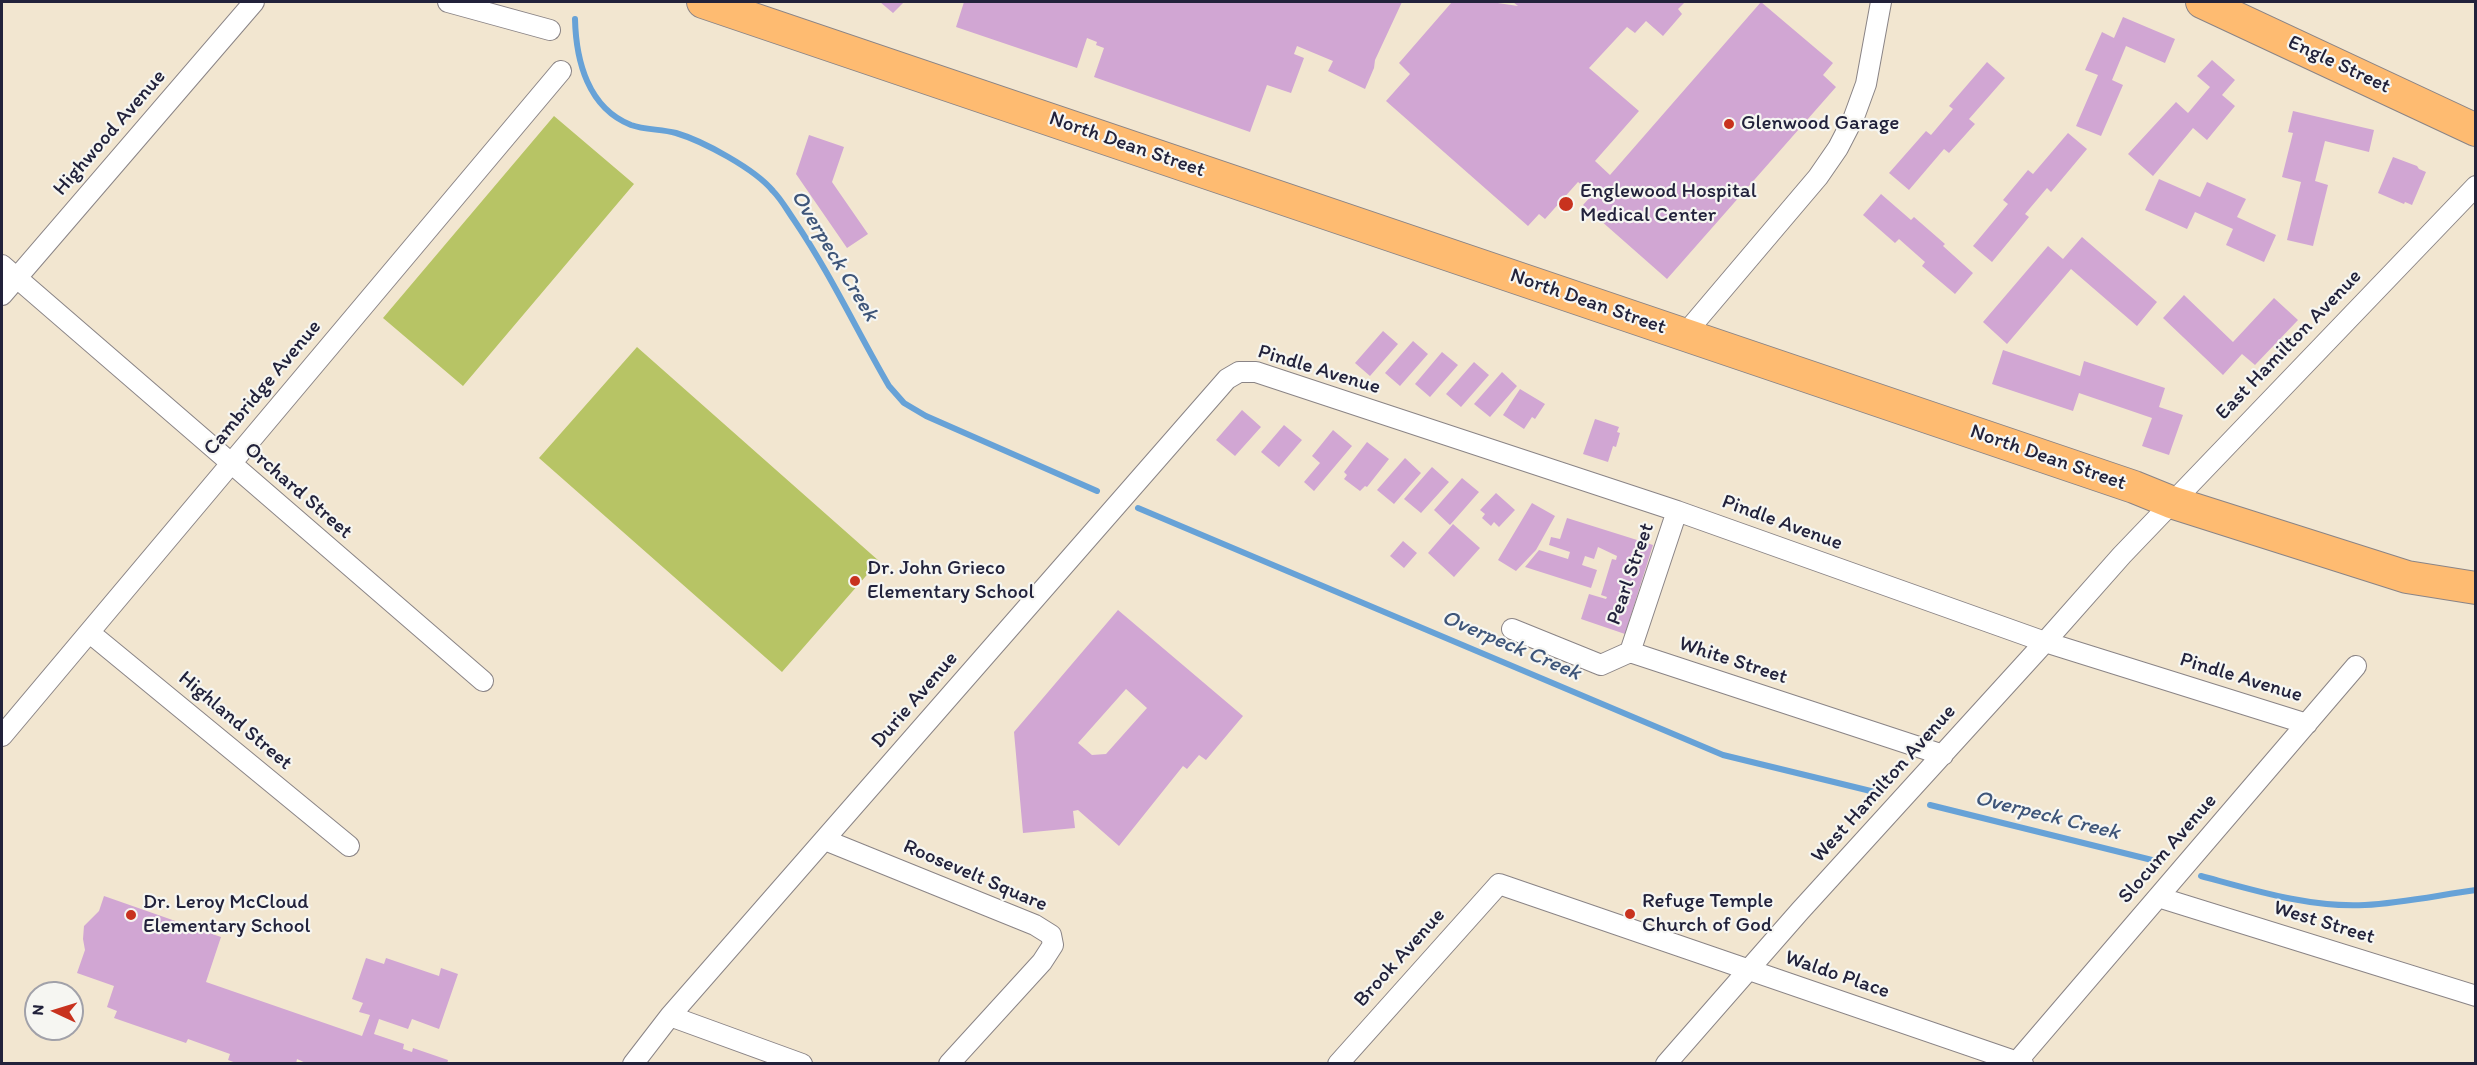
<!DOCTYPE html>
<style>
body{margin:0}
#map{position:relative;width:2477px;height:1065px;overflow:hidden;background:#f2e6d0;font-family:Itim,sans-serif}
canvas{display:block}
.frame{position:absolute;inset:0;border:3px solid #22223b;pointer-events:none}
.north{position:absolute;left:24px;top:981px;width:60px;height:60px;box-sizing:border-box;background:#f6f6f2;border:2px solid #a1a1a9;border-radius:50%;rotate:274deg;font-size:16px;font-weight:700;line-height:24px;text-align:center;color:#22223b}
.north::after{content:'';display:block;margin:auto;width:21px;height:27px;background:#c8321e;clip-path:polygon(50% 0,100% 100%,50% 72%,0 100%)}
</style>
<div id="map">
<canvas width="2477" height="1065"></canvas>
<div class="frame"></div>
<div class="north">N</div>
</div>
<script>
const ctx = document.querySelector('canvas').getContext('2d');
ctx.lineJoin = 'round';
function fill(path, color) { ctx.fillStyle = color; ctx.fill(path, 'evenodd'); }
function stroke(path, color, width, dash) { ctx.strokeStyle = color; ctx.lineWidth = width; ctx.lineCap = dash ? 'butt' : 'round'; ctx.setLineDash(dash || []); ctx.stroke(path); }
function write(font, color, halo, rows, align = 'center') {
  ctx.font = font + ' Itim,sans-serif'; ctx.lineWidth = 4.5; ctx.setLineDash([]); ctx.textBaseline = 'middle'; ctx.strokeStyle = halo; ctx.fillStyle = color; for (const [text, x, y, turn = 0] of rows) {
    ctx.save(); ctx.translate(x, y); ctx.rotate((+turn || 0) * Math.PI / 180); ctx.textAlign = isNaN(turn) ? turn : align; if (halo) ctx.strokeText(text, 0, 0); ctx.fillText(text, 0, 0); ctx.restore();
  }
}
fill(new Path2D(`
 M554 116 634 184 463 386 383 318Z
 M637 347 879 561 782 672 539 458Z`), '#b7c465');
stroke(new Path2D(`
 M575 19C576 61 588 108 631 125 645 130 661 129 676 133 703 141 755 169 773 191 781 199 787 210 794 220 830 273 857 331 889 386L904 403 926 416 1097 491
 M1138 508 1723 755 1879 793
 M1930 805 2156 861
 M2201 876C2253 890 2310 908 2365 905 2402 903 2439 895 2476 890`), '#67a2d7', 6);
fill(new Path2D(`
 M880 2H904L893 13Z
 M964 2H1402L1375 60 1374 68 1365 89 1328 71 1333 61 1297 46 1294 54 1304 58 1291 93 1267 85 1250 132 1094 77 1104 48 1096 45 1097 42 1087 38 1077 68 956 27Z
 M1452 2H1491L1518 6 1513 2H1685L1678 9 1682 14 1663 36 1646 21 1635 33 1627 27 1589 68 1639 111 1595 161 1610 175 1761 2 1833 63 1823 75 1836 87 1667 279 1583 205 1593 194 1578 182 1545 219 1539 214 1528 226 1386 101 1410 74 1399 63Z
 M2123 17 2175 39 2165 63 2126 46 2112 80 2123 85 2101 136 2076 126 2098 75 2085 70 2102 32 2114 38Z
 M2212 60 2235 80 2222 95 2235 106 2207 140 2193 128 2153 176 2128 154 2176 102 2188 113 2210 87 2197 76Z
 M1987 62 2005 78 1969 119 1975 124 1949 153 1944 149 1909 190 1889 173 1926 131 1931 135 1953 109 1949 106Z
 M2293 111 2374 130 2369 152 2325 141 2315 181 2328 185 2313 246 2287 240 2301 182 2282 177 2293 133 2288 132Z
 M2068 133 2087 149 2051 192 2047 188 2025 214 2029 217 1992 262 1973 246 2008 204 2003 200 2028 170 2033 174Z
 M809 135 844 147 832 182 868 234 847 248 796 174Z
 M2393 157 2417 166 2419 169 2426 172 2412 205 2405 202 2404 204 2378 193Z
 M2159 179 2200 197 2207 182 2246 199 2237 217 2276 235 2264 262 2226 245 2233 229 2195 212 2187 229 2145 210Z
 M1881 194 1911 220 1914 217 1945 244 1943 246 1973 273 1955 294 1922 266 1925 262 1899 239 1895 243 1863 215Z
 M2082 237 2157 302 2137 326 2071 269 2007 344 1983 322 2048 246 2063 259Z
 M2184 295 2233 342 2274 298 2298 320 2255 365 2242 354 2223 375 2163 318Z
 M1383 331 1398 344 1370 376 1355 363Z
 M1413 341 1428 354 1400 386 1385 373Z
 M2003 350 2080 376 2084 361 2165 388 2159 407 2183 415 2169 455 2142 446 2152 418 2079 393 2073 411 1992 384Z
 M1442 352 1458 365 1430 397 1415 384Z
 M1474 362 1489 375 1461 407 1446 394Z
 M1502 372 1517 386 1490 417 1474 404Z
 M1520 389 1545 404 1535 419 1532 417 1524 429 1503 415Z
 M1242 410 1261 427 1235 456 1216 440Z
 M1595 419 1619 427 1617 432 1620 433 1616 447 1613 446 1608 462 1583 454Z
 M1284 425 1302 440 1279 467 1261 452Z
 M1333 430 1352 446 1314 491 1304 482 1320 463 1312 456Z
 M1367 442 1389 459 1367 487 1365 486 1360 491 1344 479 1347 475 1344 472Z
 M1405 458 1421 473 1394 504 1377 490Z
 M1432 467 1449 482 1421 513 1404 499Z
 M1462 478 1479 492 1450 525 1434 510Z
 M1496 493 1515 510 1499 527 1494 522 1491 526 1482 518 1485 514 1480 510Z
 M1532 503 1555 516 1536 550 1516 571 1498 560Z
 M1567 518 1653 545 1625 634 1581 619 1589 594 1606 599 1607 597 1601 595 1612 559 1616 560 1617 556 1598 547 1594 559 1585 556 1582 565 1597 570 1591 588 1525 567 1539 550 1568 559 1570 552 1549 545 1551 537 1560 539Z
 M1453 524 1480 548 1454 577 1428 553Z
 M1403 541 1417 553 1404 568 1390 556Z
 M1118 610 1243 716 1206 760 1199 755 1187 769 1183 766 1119 846 1078 810 1073 811 1075 828 1023 833 1014 732ZM1126 689 1147 708 1106 754 1092 755 1078 743Z
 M104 896 221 937 206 982 362 1036 370 1015 359 1012 363 1003 352 999 366 958 384 964 386 958 439 976 441 968 458 974 439 1029 412 1019 408 1029 379 1019 374 1034 404 1044 403 1049 412 1052 413 1048 448 1060 447 1064H308L297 1059 296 1064H239L228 1060 230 1054 188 1039 186 1043 114 1018 117 1011 107 1007 114 986 77 973 85 950 83 939 84 926 99 911Z`), '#d1a6d3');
const street = new Path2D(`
 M448 2 550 30
 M2 265 483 681
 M2 295 254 2
 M1684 335 1818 177 1838 148 1854 117 1866 84 1881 2
 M1512 629 1601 665 1630 652 1943 755
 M90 633 349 846
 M1630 652 1677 511
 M2 736 561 71
 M825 840 1035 925 1051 935 1053 945 1042 962 949 1064
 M2158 897 2476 996
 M670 1016 802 1064
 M633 1064 670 1016 1227 379 1239 372H1256L1677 511 2045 642 2307 724
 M1338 1064 1499 884 2023 1064
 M1666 1064 1800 911 2045 642 2122 555 2476 186
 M2015 1064 2356 666`);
const primary = new Path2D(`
 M703 2 2134 487 2171 502 2407 577 2476 588
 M2202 2 2476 130`);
stroke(street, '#8a8486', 22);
stroke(primary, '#8a8486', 34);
stroke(street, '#fff', 20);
stroke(primary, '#febb71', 32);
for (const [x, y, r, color] of [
 [1729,124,6,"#c8321e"],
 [1566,204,8,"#c8321e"],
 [855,581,6,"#c8321e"],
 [1630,914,6,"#c8321e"],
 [131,915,6,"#c8321e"]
]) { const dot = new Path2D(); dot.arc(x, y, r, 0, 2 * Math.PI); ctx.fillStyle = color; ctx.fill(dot); stroke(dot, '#f6f6f2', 2); }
write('21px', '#22223b', '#f6f6f2', [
 ["Engle Street",2339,65,25],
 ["Highwood Avenue",110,133,-49],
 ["North Dean Street",1127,145,19],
 ["North Dean Street",1588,302,19],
 ["East Hamilton Avenue",2289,345,-46],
 ["Pindle Avenue",1319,370,17],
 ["Cambridge Avenue",263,388,-50],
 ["North Dean Street",2048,458,19],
 ["Orchard Street",298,491,41],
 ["Pindle Avenue",1782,523,20],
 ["Pearl Street",1631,574,-71],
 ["White Street",1733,661,18],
 ["Pindle Avenue",2241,678,17],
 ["Durie Avenue",915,700,-49],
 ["Highland Street",235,721,40],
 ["West Hamilton Avenue",1884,784,-48],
 ["Slocum Avenue",2168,849,-49],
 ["Roosevelt Square",975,876,23],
 ["West Street",2324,923,17],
 ["Brook Avenue",1400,958,-48],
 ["Waldo Place",1837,975,19]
]);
write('21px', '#22223b', '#f6f6f2', [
 ["Glenwood Garage",1741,124],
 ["Englewood Hospital",1580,192],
 ["Medical Center",1580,216],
 ["Dr. John Grieco",867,569],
 ["Elementary School",867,593],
 ["Refuge Temple",1642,902],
 ["Church of God",1642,926],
 ["Dr. Leroy McCloud",143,903],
 ["Elementary School",143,927]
], 'left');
write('italic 22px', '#3e5579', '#f6f6f2', [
 ["Overpeck Creek",834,256,59],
 ["Overpeck Creek",1511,646,23],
 ["Overpeck Creek",2047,816,14]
]);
</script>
